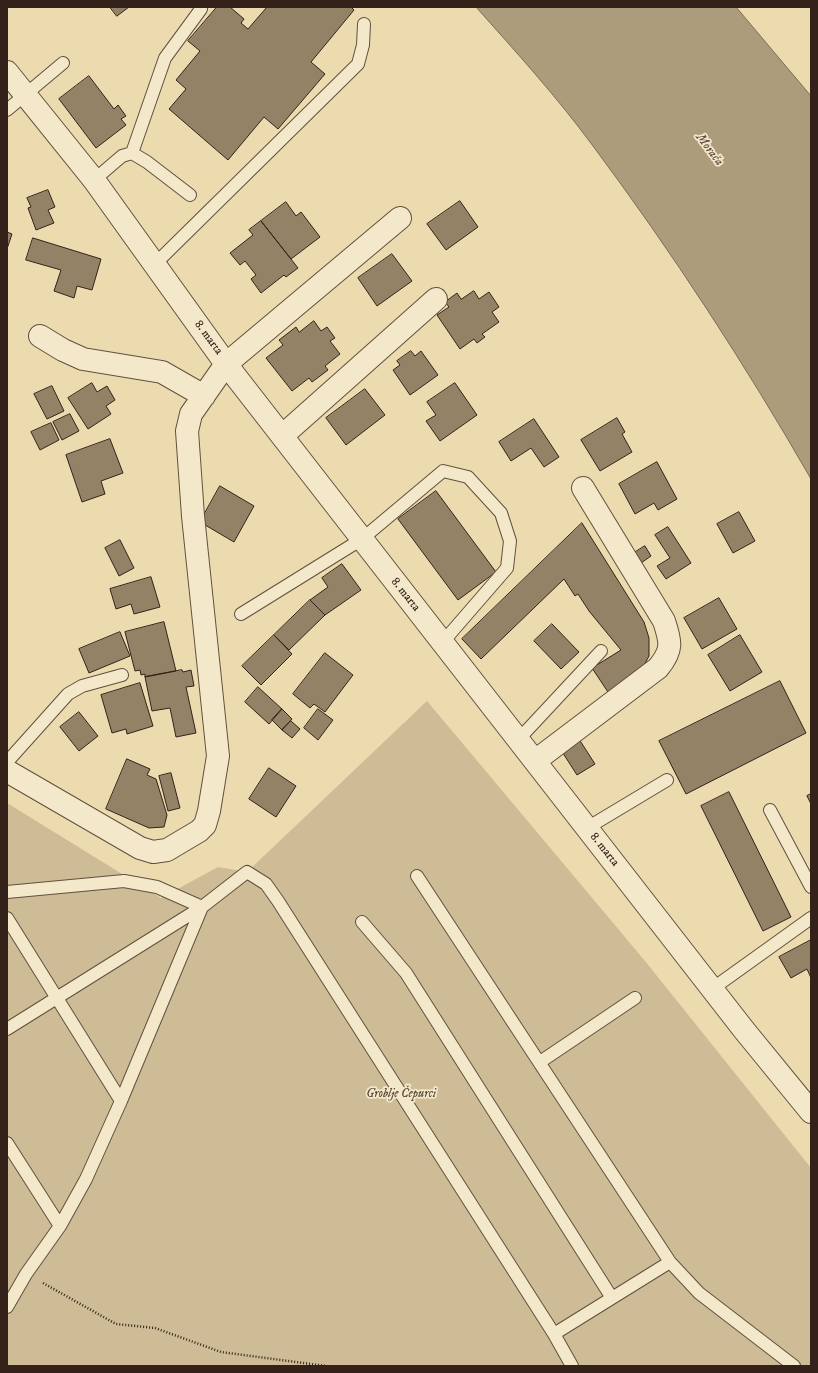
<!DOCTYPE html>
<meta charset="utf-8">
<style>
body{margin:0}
#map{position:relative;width:818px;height:1373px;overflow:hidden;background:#ecdbae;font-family:"IM FELL DW Pica",serif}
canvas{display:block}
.frame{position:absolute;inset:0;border:8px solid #34221a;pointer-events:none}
</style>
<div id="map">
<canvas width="818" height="1373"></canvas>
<div class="frame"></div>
</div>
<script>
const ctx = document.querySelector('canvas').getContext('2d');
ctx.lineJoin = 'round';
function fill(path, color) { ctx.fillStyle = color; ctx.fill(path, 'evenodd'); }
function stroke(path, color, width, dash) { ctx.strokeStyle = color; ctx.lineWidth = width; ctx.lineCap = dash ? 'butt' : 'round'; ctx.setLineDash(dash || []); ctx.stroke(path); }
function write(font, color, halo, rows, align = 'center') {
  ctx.font = font + ' "IM FELL DW Pica",serif'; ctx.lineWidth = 3.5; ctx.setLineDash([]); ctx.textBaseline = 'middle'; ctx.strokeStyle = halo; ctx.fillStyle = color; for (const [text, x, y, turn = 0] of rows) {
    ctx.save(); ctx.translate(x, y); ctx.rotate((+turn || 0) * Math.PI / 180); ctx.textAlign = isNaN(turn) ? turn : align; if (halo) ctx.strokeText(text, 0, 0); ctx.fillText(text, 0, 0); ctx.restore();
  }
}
fill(new Path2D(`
 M427 701 645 961 811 1168V1366H7V803L161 898 218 867 247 872Z`), '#cdbc95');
const water = new Path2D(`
 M476 7H736L811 96V479C745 364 672 252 593 146 557 97 516 52 476 7Z`);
fill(water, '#ad9c7c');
stroke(water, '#7d6b55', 1);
const building = new Path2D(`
 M110 7H129L117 16Z
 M217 7H230L244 19 241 23 248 29 267 7H351L354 10 311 62 325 74 278 129 264 117 228 160 169 109 186 89 176 80 200 51 188 41Z
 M89 76 114 109 118 105 126 116 121 119 126 125 96 148 59 99Z
 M48 190 55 207 48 210 54 223 36 230 28 208 31 207 27 198Z
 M460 201 478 227 446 250 427 224Z
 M286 202 296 216 301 212 320 237 291 259 261 221Z
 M261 221 298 268 286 277 284 275 261 293 251 279 256 275 245 261 240 265 230 253 253 235 249 230Z
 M7 232 12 234 7 249Z
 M33 238 101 259 92 290 77 286 74 298 54 291 61 270 26 260Z
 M392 254 412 281 377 306 358 278Z
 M474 291 479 299 489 292 499 307 492 312 499 322 482 334 485 337 477 343 474 339 460 349 437 315 449 307 445 302 457 293 461 299Z
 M314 321 321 331 327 327 335 338 330 341 340 354 325 366 328 370 312 382 309 378 292 391 266 358 283 345 279 340 296 327 299 332Z
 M411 351 415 356 421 351 438 375 410 395 393 370 400 365 397 361Z
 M92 383 97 392 107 386 115 400 106 406 111 414 88 429 68 398Z
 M455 383 477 415 440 441 426 421 436 415 427 402Z
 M52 386 64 411 47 419 34 394Z
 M365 389 385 415 346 445 326 418Z
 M70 414 79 431 62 440 53 422Z
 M617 418 625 432 622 434 632 452 600 471 581 440Z
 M534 419 559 457 544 467 531 448 511 461 499 442Z
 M51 423 59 440 40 450 31 432Z
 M110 439 123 473 101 481 105 494 82 502 66 455Z
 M657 462 677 499 658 510 654 503 635 514 619 484Z
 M220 486 254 506 234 542 200 522Z
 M436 491 496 572 458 600 398 519Z
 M739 512 755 541 733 553 717 524Z
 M582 523 644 622 649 638V656L641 671 608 692 592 668 621 650 589 611 578 594 575 596 564 579 481 659 462 639Z
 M668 527 691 563 666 579 657 566 670 558 655 535Z
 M120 540 134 568 119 576 105 548Z
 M645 546 651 556 641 563 634 553Z
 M342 564 361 590 325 615 310 600 328 587 322 578Z
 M151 577 160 607 134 614 131 604 116 609 110 589Z
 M719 598 737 629 702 649 684 618Z
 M310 600 325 615 289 650 274 635Z
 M164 622 176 671 145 677V674L141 675 140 670 135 671 125 632Z
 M552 624 579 652 561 669 534 641Z
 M120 632 130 656 89 673 79 649Z
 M274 635 292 654 261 685 242 666Z
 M740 635 762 672 730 691 708 655Z
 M325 653 353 675 325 712 314 704 310 708 293 694Z
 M182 670 183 672 191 670 194 686 186 687 196 733 176 737 170 708 152 711 145 677Z
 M780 681 806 733 686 794 659 741Z
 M140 683 153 726 127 734 126 729 112 733 101 695Z
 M258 687 282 709 269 724 245 702Z
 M282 709 292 719 282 730 272 720Z
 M318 709 333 720 318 740 304 728Z
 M79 712 98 736 79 751 60 727Z
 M291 721 300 729 292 738 282 730Z
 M577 736 595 764 577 775 559 747Z
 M127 759 150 769 147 775 156 779 167 815 164 827 149 828 106 809Z
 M269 768 296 786 276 817 249 799Z
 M171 773 180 808 168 811 159 776Z
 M729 792 791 917 763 931 701 806Z
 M811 794V804L807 796Z
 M811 940V978L807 969 791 978 779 957Z`);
fill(building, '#948267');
stroke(building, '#34221a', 1);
const lane = new Path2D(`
 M7 110 63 63
 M132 153 165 58 201 9
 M94 180 122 156 132 153 147 162 190 195
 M155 264 358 64 363 45 364 24
 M241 614 362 539 443 471 468 477 501 513 510 541 507 568 442 643
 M518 740 601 651
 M7 762 68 694 82 686 122 675
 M770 810 811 887
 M587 828 667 780
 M417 876 670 1262 699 1293 794 1366
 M7 892 124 881 157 887 202 907 121 1101 86 1179 60 1226 26 1274 7 1307
 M7 918 121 1101
 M362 922 406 973 612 1298
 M712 989 811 918
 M7 1029 202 907 247 872 266 884 278 901 554 1334 572 1366
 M540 1062 635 998
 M7 1143 60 1226
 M554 1334 670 1262`);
const street = new Path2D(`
 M7 72 94 180 226 364 362 539 744 1030 811 1112
 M40 336 63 350 83 359 162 372 204 396
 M282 436 436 299
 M535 761 658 668C673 650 671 642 664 621L583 488
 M7 771 140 848 153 852 167 850 199 831 205 825 209 811 218 756 193 516 187 431 191 414 226 364 400 218`);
stroke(lane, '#62503f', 14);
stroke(street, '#62503f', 24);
stroke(new Path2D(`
 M43 1283 116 1324 155 1328 221 1352 326 1366`), '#34221a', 2.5, [1, 2]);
stroke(lane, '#f3e8ca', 12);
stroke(street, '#f3e8ca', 22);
write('12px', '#34221a', '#f3e8ca', [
 ["8. marta",208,338,54],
 ["8. marta",405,595,52],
 ["8. marta",604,850,52]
]);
write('italic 12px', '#5a4839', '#f3e8ca', [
 ["Groblje Čepurci",401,1095]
]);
write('italic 13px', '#5e4d3c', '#f3e8ca', [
 ["Morača",709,150,53]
]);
</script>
